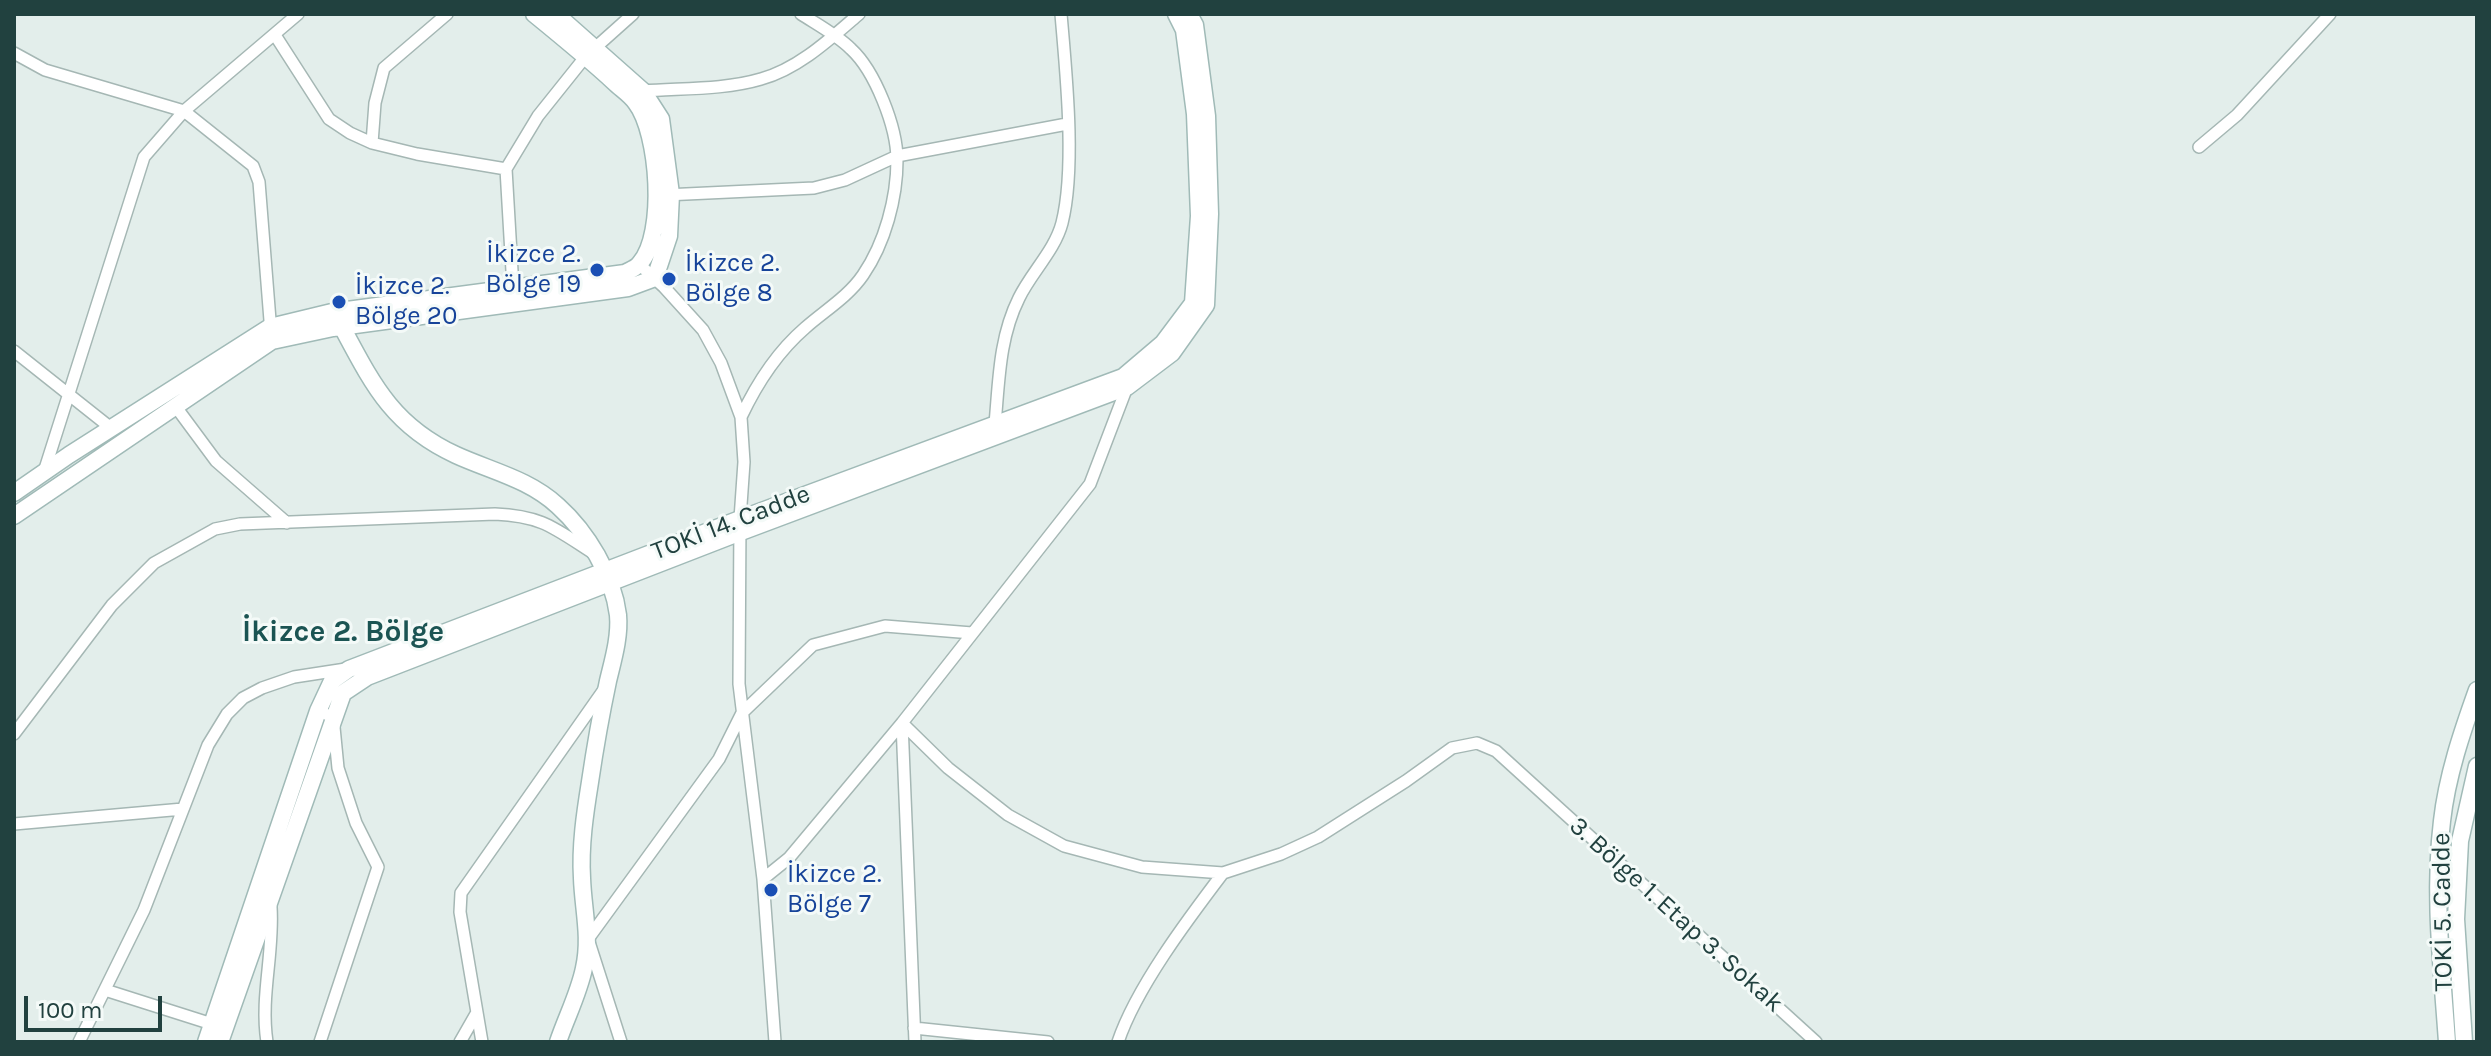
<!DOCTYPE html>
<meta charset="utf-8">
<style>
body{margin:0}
#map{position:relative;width:2491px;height:1056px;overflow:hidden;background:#e3eeeb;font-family:Karla,sans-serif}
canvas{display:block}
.frame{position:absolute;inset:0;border:16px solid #21413f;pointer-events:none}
.scale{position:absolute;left:24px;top:996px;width:138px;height:36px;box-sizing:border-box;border:4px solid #21413f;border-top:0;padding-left:10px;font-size:24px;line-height:28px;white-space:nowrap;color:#21413f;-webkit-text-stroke:6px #f4faf8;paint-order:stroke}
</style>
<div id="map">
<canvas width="2491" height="1056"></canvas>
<div class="frame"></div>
<div class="scale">100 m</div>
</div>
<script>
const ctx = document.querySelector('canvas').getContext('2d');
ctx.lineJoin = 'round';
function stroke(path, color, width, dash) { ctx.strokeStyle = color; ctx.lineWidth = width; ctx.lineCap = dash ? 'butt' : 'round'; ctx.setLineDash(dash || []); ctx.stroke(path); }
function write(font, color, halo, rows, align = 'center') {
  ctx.font = font + ' Karla,sans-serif'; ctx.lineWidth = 6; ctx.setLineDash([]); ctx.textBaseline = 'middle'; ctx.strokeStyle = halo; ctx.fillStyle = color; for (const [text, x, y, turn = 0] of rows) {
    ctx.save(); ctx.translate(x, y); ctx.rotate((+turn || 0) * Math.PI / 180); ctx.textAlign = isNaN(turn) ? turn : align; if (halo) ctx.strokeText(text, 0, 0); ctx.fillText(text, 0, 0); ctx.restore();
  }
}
const street = new Path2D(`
 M275 35 329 119 350 133 372 143 417 154 506 169
 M14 53 45 70 184 111 253 166 259 182 271 333
 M643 91C681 88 724 90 761 79 798 69 830 39 859 14
 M372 143 375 103 384 68 447 14
 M2199 147 2237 115 2330 14
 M665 195 814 188 845 180 897 156 1067 124
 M640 265 664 287 703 330 721 363 741 417 744 462 740 519 739 684 763 879 775 1042
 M513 288 506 169 538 116 586 56 633 14
 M14 351 111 428
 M176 407 216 461 287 523
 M741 417C757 383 776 353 805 328 824 311 848 297 863 275 885 243 897 198 897 160 897 127 875 71 851 49 837 35 818 25 801 14
 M995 424C999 381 999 338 1019 298 1031 273 1055 250 1062 223 1076 167 1066 73 1061 14
 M44 472 144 157 184 111 298 14
 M318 711 333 717 338 768 356 823 378 867 320 1042
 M902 723 948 768 1008 815 1064 846 1142 867 1223 873 1281 854 1318 837 1406 781 1452 748 1477 743 1496 751 1816 1042
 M902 723 915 1042
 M14 734 112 605 154 563 215 529 240 524 495 514C542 516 554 528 593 553
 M14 824 183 809
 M763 879 789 858 902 723 1090 484 1127 387
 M105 990 212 1024
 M914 1028 1048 1042
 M79 1042 144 910 208 745 227 714 243 698 262 688 294 677 346 669
 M267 1042C260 996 274 954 271 907
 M460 1042 476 1014
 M482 1042 460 912 461 893 603 691
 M621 1042 588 939 719 759 742 713 813 645 885 626 972 633
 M1118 1042C1136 988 1188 919 1223 873`);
const secondary = new Path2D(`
 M342 327C373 385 393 426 456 455 491 471 529 479 558 506 587 532 613 575 618 615 620 637 613 660 608 681 601 714 595 748 590 782 585 813 580 846 582 878 583 909 591 937 584 968 579 993 566 1018 558 1042
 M14 493 69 455 270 327 332 312 625 273C630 270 637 268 640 263 666 234 659 133 636 103 631 95 621 89 614 82 588 58 561 36 534 14
 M14 516 272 341 333 328 628 288 655 278 669 236 671 194 661 119 643 91 556 14
 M206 1042 318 711 332 681 349 669 740 519 1123 377 1163 343 1193 303 1199 216 1195 114 1184 30 1176 14
 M220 1042 343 693 367 677 741 532 1127 387 1172 353 1206 305 1210 214 1207 116 1195 25 1189 14
 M2447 1042C2442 969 2433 894 2442 821 2447 776 2462 732 2477 690
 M2464 1042 2456 919 2460 841 2477 766`);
stroke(street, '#a5b7b4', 14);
stroke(secondary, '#a0bab7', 19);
stroke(street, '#fff', 11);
stroke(secondary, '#fff', 16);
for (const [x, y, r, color] of [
 [597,270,8,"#1a4fb4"],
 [669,279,8,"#1a4fb4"],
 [339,302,8,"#1a4fb4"],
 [771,890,8,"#1a4fb4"]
]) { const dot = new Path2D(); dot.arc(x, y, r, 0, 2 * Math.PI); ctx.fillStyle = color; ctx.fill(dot); stroke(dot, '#f4faf8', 3); }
write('26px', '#164399', '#f4faf8', [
 ["İkizce 2.",581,255,"right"],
 ["Bölge 19",581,285,"right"],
 ["İkizce 2.",685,264],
 ["Bölge 8",685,294],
 ["İkizce 2.",355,287],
 ["Bölge 20",355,317],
 ["İkizce 2.",787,875],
 ["Bölge 7",787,905]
], 'left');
write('26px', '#21413f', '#f4faf8', [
 ["TOKİ 14. Cadde",731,523,-21],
 ["TOKİ 5. Cadde",2443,912,-91],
 ["3. Bölge 1. Etap 3. Sokak",1676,915,42]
]);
write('bold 30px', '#1b5453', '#f4faf8', [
 ["İkizce 2. Bölge",343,632]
]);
</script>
